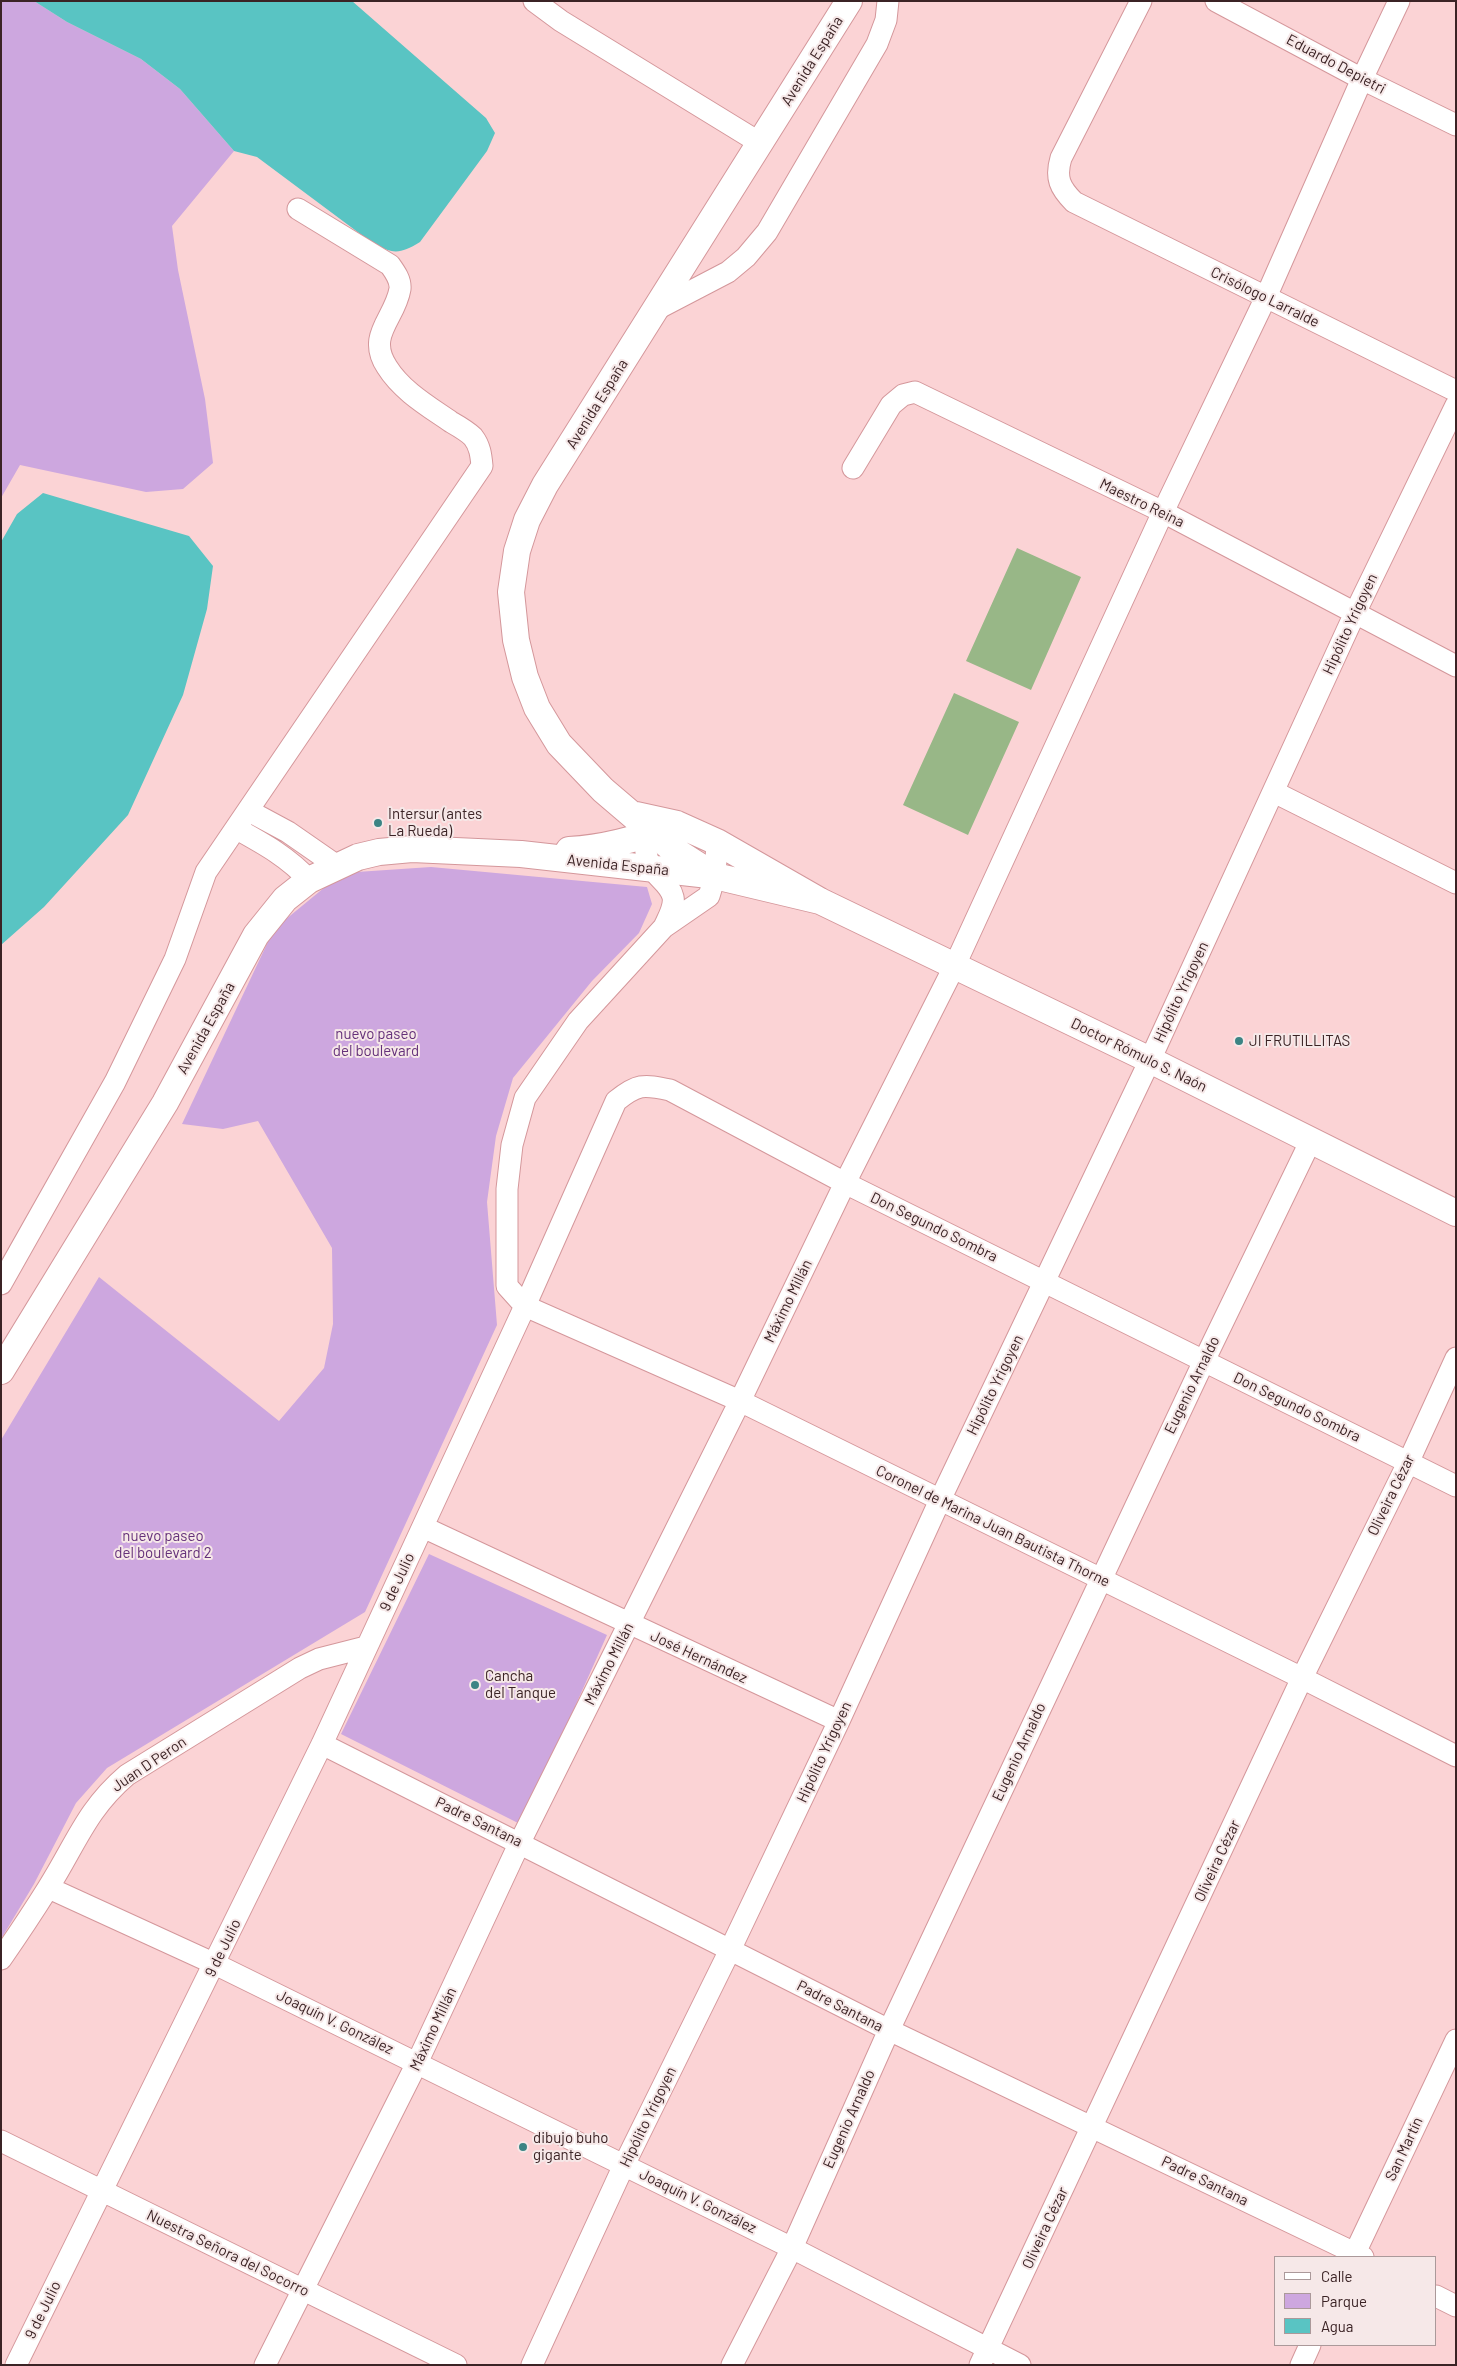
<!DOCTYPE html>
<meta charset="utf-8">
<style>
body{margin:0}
#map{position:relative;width:1457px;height:2366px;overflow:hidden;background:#fbd3d5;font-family:Barlow,sans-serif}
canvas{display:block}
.frame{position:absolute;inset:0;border:2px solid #3b2325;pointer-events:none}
.legend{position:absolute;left:1274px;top:2256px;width:162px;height:90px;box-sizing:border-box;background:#f6e8e8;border:1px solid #ab999a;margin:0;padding:6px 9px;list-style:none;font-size:15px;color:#3b2325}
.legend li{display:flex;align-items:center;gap:10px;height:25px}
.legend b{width:25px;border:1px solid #ab999a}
</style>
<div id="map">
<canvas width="1457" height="2366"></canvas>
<div class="frame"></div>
<ul class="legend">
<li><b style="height:6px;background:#fff"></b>Calle</li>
<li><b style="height:14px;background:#cda7df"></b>Parque</li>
<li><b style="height:14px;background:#59c4c3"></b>Agua</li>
</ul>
</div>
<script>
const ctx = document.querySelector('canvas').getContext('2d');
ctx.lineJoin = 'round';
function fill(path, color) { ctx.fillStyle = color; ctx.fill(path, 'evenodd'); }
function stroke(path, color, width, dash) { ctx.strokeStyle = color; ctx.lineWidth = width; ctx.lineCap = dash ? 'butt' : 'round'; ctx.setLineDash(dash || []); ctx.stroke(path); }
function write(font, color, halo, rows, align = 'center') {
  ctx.font = font + ' Barlow,sans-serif'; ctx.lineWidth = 4; ctx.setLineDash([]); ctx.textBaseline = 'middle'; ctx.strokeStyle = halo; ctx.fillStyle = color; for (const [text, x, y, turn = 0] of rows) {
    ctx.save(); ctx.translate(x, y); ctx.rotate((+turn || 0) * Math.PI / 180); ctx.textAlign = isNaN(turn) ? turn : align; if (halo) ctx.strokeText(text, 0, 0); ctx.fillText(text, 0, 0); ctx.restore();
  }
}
fill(new Path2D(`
 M1 1H34L67 22 141 59 180 89 234 151 172 226 178 270 205 399 213 463 183 489 146 492 20 465 1 498Z
 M431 867 647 887 652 904 639 933 592 981 513 1078 496 1136 487 1202 497 1325 365 1612 107 1768 76 1803 34 1884 1 1939V1440L99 1277 279 1421 324 1368 333 1324 332 1248 258 1121 223 1129 182 1124 274 929 342 873Z
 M429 1554 607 1635 522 1825 341 1734Z`), '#cda7df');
fill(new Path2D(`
 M34 1H352L486 118 495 133 487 151 420 242C399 255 392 254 371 242L257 157 234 151 180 89 141 59 67 22Z
 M43 493 189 536 213 566 207 609 183 695 128 815 44 907 1 945V542L17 514Z`), '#59c4c3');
fill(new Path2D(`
 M1017 548 1081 577 1031 690 966 661Z
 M954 693 1019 722 968 835 903 805Z`), '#98b787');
const minor = new Path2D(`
 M534 1 561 21 760 143
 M1141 1 1061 158C1055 178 1060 188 1074 202L1456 391
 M1216 1 1362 79 1456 125
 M657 309 728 272 746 257 767 232 877 44 886 20 888 1
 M853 468 891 405 903 395 915 392 1163 512 1456 666
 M1274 792 1456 883
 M249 811 288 832 337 866
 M647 826C644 839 644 856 652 868 658 879 670 884 673 897 675 907 668 918 664 927
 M237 829C264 844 288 857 309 880
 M1 1284 115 1082 175 959 206 872 482 466C481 455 480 446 473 437 467 431 458 426 451 422 428 406 402 391 387 367 366 335 395 319 400 289 401 280 395 272 390 265L298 209
 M1456 1486 845 1183 670 1090C643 1084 637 1084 616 1101L525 1306 740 1401 1302 1678 1456 1756
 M423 1527 839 1721
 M322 1744 889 2030 1363 2257
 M49 1888 215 1964 792 2248 1020 2365
 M1 1959C17 1936 33 1912 48 1888 76 1844 86 1810 127 1775L300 1668 319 1659 366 1647
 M1 2141 456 2365
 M1353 2257 1456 2040
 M1436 2296 1456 2306
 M16 2365 322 1744 525 1306 507 1286V1189L512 1145 525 1098 578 1021 664 927 709 896 715 876 717 842
 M265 2365 417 2063 520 1842 740 1401 845 1183 955 965 1163 512 1266 297 1362 79 1399 1
 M532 2365 624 2165 730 1950 839 1721 940 1500 1150 1060 1355 613 1456 405
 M732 2365 792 2248 889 2030 1204 1361 1311 1140
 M980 2365 1302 1678 1408 1463 1456 1358
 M1301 2365 1310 2345`);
const major = new Path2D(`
 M636 815 677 824 717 842 820 901 1150 1060 1456 1213
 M569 850C603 848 635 840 667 827
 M820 901 715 876 671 848 603 790 559 744 537 708 525 677 516 640 511 592 517 551 527 520 545 485 849 1
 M1 1371 165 1103 256 935 285 899 309 880 358 857 379 852 412 849 521 854 709 875`);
stroke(minor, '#d4979b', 23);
stroke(major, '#d4979b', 28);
stroke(minor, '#fff', 21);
stroke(major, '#fff', 26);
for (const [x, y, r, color] of [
 [378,823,5,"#3c8484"],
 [1239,1041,5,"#3c8484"],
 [475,1685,5,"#3c8484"],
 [523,2147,5,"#3c8484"]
]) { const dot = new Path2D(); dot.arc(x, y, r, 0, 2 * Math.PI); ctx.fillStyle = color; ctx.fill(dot); stroke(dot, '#f6e8e8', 2); }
write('15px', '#3b2325', '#f6e8e8', [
 ["Avenida España",812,61,-58],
 ["Eduardo Depietri",1336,64,28],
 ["Crisólogo Larralde",1265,297,26],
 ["Avenida España",597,404,-58],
 ["Maestro Reina",1142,503,26],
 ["Hipólito Yrigoyen",1350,624,-65],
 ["Avenida España",618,865,6],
 ["Hipólito Yrigoyen",1181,992,-65],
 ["Avenida España",206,1028,-61],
 ["Doctor Rómulo S. Naón",1139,1055,26],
 ["Don Segundo Sombra",934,1227,26],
 ["Máximo Millán",788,1301,-64],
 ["Hipólito Yrigoyen",995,1385,-64],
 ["Eugenio Arnaldo",1192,1385,-64],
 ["Don Segundo Sombra",1297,1407,26],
 ["Oliveira Cézar",1391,1495,-64],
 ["Coronel de Marina Juan Bautista Thorne",993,1526,26],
 ["9 de Julio",397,1582,-65],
 ["José Hernández",699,1657,25],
 ["Máximo Millán",609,1664,-63],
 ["Hipólito Yrigoyen",824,1752,-65],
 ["Eugenio Arnaldo",1019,1752,-65],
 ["Juan D Peron",149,1764,-34],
 ["Padre Santana",479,1822,26],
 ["Oliveira Cézar",1217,1861,-65],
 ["9 de Julio",223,1948,-64],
 ["Padre Santana",840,2006,27],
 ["Joaquín V. González",335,2022,26],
 ["Máximo Millán",433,2029,-65],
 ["Hipólito Yrigoyen",648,2117,-64],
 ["Eugenio Arnaldo",849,2119,-66],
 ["San Martín",1404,2149,-65],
 ["Padre Santana",1205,2181,26],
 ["Joaquín V. González",698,2201,26],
 ["Oliveira Cézar",1045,2228,-65],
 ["Nuestra Señora del Socorro",228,2253,26],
 ["9 de Julio",43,2310,-64]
]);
write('15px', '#3b2325', '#f6e8e8', [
 ["Intersur (antes",388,814],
 ["La Rueda)",388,831],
 ["JI FRUTILLITAS",1249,1041],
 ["Cancha",485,1676],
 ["del Tanque",485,1693],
 ["dibujo buho",533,2138],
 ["gigante",533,2155]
], 'left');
write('15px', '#65317a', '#f6e8e8', [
 ["nuevo paseo",376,1034],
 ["del boulevard",376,1051],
 ["nuevo paseo",163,1536],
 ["del boulevard 2",163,1553]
]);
</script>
